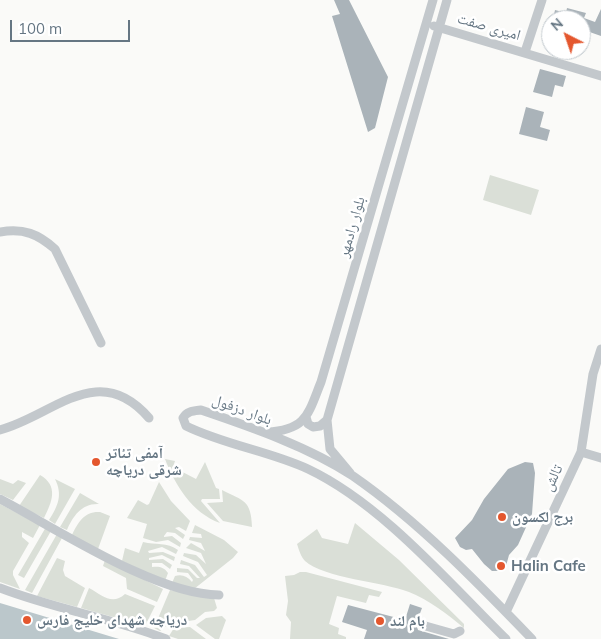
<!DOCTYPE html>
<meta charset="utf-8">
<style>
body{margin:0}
#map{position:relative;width:601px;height:639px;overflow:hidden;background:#fafaf8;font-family:Mulish,sans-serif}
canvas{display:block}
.north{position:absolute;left:541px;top:10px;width:50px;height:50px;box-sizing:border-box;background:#fff;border:1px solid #c1c8cd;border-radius:50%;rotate:319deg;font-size:14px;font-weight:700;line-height:20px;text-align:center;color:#657683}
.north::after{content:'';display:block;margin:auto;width:18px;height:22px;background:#e4572e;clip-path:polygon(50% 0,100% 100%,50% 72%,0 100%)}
.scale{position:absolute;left:10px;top:20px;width:120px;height:22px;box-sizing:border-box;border:2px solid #657683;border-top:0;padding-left:6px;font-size:15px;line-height:18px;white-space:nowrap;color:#657683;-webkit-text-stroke:4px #fff;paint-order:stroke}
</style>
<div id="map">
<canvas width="601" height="639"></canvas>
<div class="north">N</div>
<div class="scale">100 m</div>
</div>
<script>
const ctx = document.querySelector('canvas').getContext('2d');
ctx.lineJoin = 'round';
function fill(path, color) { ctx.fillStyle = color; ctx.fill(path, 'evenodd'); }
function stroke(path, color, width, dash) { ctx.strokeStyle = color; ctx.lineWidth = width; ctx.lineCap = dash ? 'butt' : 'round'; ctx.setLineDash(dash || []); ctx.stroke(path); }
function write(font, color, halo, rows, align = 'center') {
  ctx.font = font + ' Mulish,"Noto Naskh Arabic",sans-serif'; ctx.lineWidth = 5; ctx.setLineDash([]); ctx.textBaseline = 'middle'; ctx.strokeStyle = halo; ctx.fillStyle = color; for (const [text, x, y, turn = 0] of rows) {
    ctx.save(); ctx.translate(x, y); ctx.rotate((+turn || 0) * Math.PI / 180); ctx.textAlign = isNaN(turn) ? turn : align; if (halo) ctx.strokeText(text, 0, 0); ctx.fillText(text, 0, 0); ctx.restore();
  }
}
fill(new Path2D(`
 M490 175 539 190 531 215 483 200Z
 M165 459 175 461 173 467 196 479 205 462 216 488 219 489 220 499H202L201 501 220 523C192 513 175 485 165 459Z
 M40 475C59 486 52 502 44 518L19 506Z
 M0 479 13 484 18 480 26 483 13 500 0 494Z
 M55 479 75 489 55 524 49 520C58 506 63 495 55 479Z
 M159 482 171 501 190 521 186 531 179 527 175 528 185 535 183 539 175 533 167 532 164 536V537L172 536 181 543 180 547 168 540 156 542 143 538 147 524 127 518 138 500 147 505 149 504Z
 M222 490C244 501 251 500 252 527L223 521 207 503 223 502Z
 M80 493 99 504C82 503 73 516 67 530L60 527Z
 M0 504 40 525 33 538 22 532V537L29 543 13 571V575L20 589 0 582Z
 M100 512 110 516 98 549 72 535C78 522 85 511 100 512Z
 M355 523 399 560 464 624V628C447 614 429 600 409 592 384 582 323 578 305 561 301 557 299 550 297 544L317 529 322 538 348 544Z
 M195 525 224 540 238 552 233 558 194 589 172 583 175 576C182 574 187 576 192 582L193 580 188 573 177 572V568L188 569 197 578H200L189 566 180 564 181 560 195 565 204 577 207 575 198 562 183 556 184 553 196 555 206 564 201 553 186 548 191 543 205 551 201 543 189 540 190 537 202 538 201 534 192 533Z
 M46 527 51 531 24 578 18 575Z
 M57 534 62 538 32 593 25 590Z
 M143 542C156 545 167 542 178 550L176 554 162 547 148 551 149 553 163 552 175 557 174 561 162 555 149 558V560L163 559 172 565 170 569 162 563H152V567C159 566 164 567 168 573L165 581 122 561 125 548 139 553Z
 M57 558 65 561 63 570 65 576 85 588 77 607 37 596Z
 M105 560 163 589 157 602 127 589 126 578 103 566Z
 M300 572H306L382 592 379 597 369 595 366 603 337 596 329 624 339 628 338 634 346 637V639H290L291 622 286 615 288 601 285 576 294 575Z
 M89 588C102 595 112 606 125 594L155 606 145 626 81 608Z
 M170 590 214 598 217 608 214 611 205 612 195 620 169 624 160 631 154 628Z
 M222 616 226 620 219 639H215L196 625 206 618Z
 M190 627 206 639H178L169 636 174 628Z`), '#dadfd7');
fill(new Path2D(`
 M0 603 119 639H0Z`), '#bbc7cb');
fill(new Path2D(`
 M334 0H349L388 77 375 128 368 132 332 16 340 14Z
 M567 8 586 13 584 18 595 22 601 9V36L581 29V20L553 19 555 10 566 13Z
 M540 69 566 76 563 87 555 85 552 97 533 92Z
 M526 107 544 112 540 127 550 130 547 141 519 134Z
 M525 462 533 463 535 473 532 514 518 545 509 555 506 566 501 571H492L484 564 472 549 466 550 460 547 455 538 472 520 484 499 508 469Z
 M410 604 422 608 416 624 418 630 449 639H364L367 630 342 622 348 605 405 620Z`), '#aab3b9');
stroke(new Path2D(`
 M434 26 601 76
 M525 52 542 0
 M0 232C24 228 38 234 55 249L101 343
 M306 417 308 424 313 427 320 426 327 420
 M0 430C53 416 98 359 149 418
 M267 432C307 430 308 414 321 382L433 0
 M581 452 601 458
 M350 473 330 449 327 420 447 0
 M0 499C57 529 157 595 219 595
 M0 588C54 609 112 618 166 639
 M506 612 581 452 593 374 601 349
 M422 625 454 634 460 631
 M506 639C448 582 382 504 308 469 269 451 225 445 186 426L183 418C187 411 193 411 201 410 251 427 309 447 353 476 418 521 477 582 532 639`), '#c3c8cc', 9);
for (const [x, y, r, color] of [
 [96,462,5,"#e4572e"],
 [502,517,5,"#e4572e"],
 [501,566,5,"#e4572e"],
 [27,620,5,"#e4572e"],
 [380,621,5,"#e4572e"]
]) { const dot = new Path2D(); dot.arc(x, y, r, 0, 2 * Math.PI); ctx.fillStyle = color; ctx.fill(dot); stroke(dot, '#fff', 2); }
write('15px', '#657683', '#fff', [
 ["امیری صفت",489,27,16],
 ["بلوار رادمهر",352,227,-74],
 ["بلوار دزفول",242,410,20],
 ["تالش",553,478,-65]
]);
write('bold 15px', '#657683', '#fff', [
 ["آمفی تئاتر",106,453],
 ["شرقی دریاچه",106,470],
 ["برج لکسون",512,517],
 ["Halin Cafe",511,566],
 ["دریاچه شهدای خلیج فارس",37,620],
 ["بام لند",390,621]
], 'left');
</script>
